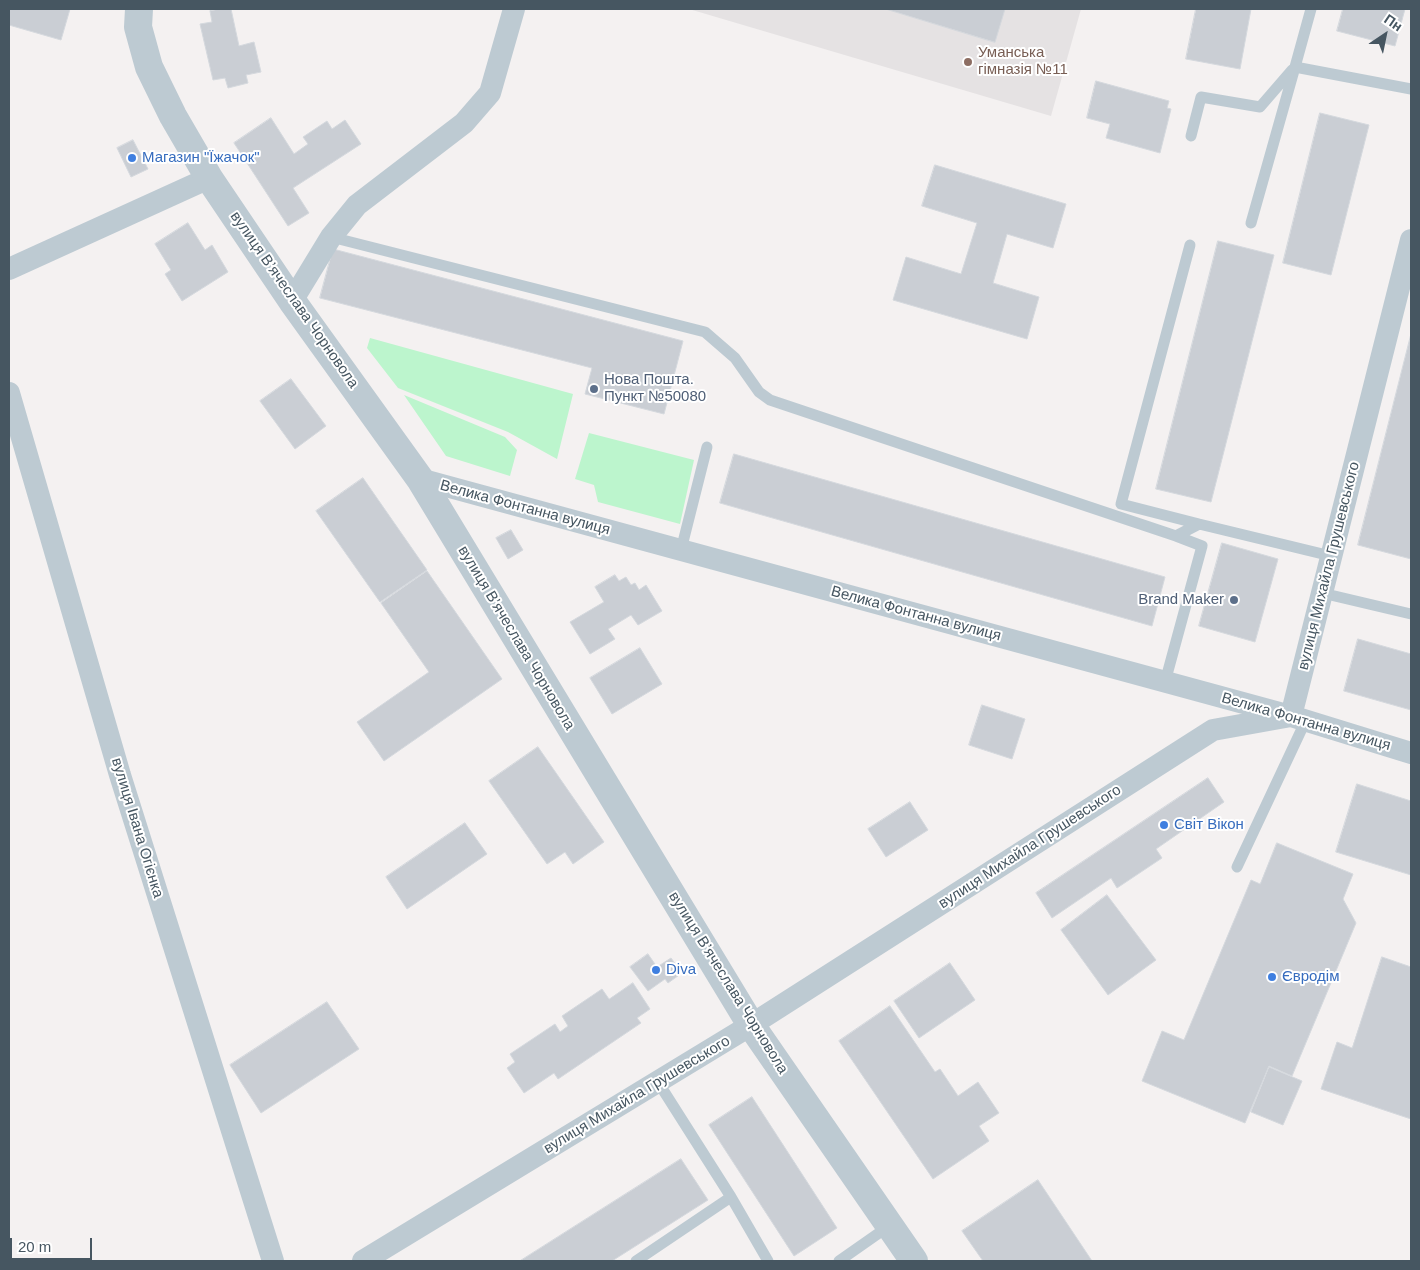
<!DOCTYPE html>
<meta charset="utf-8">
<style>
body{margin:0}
#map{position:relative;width:1420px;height:1270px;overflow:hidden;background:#f4f1f1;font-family:Arial,sans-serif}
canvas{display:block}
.frame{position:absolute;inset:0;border:10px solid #465661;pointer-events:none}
.north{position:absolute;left:1360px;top:10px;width:50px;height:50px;-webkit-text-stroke:4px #fff;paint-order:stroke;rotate:34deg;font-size:14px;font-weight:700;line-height:20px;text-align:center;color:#465661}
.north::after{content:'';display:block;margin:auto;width:18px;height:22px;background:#465661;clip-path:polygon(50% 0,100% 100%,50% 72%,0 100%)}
.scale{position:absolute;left:10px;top:1238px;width:82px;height:22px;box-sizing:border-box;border:2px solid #465661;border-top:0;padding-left:6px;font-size:15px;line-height:18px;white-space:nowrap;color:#465661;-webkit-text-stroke:4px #fff;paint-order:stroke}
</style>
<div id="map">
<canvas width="1420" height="1270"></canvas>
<div class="frame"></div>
<div class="north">Пн</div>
<div class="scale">20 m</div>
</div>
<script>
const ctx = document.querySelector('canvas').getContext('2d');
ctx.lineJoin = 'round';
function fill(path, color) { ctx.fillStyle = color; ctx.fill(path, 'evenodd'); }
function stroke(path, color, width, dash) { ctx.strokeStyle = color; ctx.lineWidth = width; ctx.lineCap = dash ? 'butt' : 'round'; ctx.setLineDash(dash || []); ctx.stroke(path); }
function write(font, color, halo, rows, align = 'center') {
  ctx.font = font + ' Arial,sans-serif'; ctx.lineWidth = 4; ctx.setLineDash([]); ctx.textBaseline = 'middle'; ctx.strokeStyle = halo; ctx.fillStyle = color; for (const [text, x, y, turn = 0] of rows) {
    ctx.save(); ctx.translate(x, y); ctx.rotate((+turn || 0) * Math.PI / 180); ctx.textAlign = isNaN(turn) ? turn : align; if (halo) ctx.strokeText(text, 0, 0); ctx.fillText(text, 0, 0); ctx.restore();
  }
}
fill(new Path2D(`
 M689 9H1081L1051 116Z`), '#e5e2e3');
fill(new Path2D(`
 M370 338 573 394 557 459 508 432 398 388 367 348Z
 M404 395 505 437 517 450 510 476 446 456Z
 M589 433 694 460 680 524 598 502 594 485 575 479Z`), '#bcf5cd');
const building = new Path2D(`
 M9 9H70L61 40 9 25Z
 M220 9H231L239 46 254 42 261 72 246 75 248 83 228 88 225 78 213 80 200 24 212 22 210 11Z
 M886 9H1005L995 42Z
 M1196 9H1251L1240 69 1186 59Z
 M1343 9H1405L1395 46 1337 31Z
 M1096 81 1169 101 1167 108 1171 109 1160 153 1106 138 1110 124 1087 118Z
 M1320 113 1369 125 1331 275 1283 263Z
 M271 118 294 154 308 144 303 137 327 121 332 129 345 120 361 144 293 188 309 213 288 226 234 143Z
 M133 140 148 169 131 177 117 148Z
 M935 165 1066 204 1053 248 1007 234 993 283 1039 297 1027 339 893 300 906 257 961 274 977 223 922 206Z
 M188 223 205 250 212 245 228 272 182 301 165 274 171 270 155 244Z
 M1218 241 1274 255 1211 502 1156 489Z
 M333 249 683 341 664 414 585 394 592 368 320 298Z
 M1411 334V559L1358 545Z
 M291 379 326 426 295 449 260 401Z
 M734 454 1165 577 1152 626 720 503Z
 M363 478 427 570 380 602 316 511Z
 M511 530 523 550 508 559 496 538Z
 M1222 543 1278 559 1255 642 1199 626Z
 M427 571 502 679 384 761 357 722 429 672 381 603Z
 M615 575 619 581 626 577 631 585 635 583 639 590 646 585 662 611 638 625 631 615 608 629 615 639 590 654 570 622 604 602 595 587Z
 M1358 639 1411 654V710L1344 691Z
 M640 648 662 684 612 714 590 678Z
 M982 705 1025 719 1012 759 969 745Z
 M538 747 604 842 573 864 565 852 547 864 489 781Z
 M1208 778 1224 802 1156 849 1162 858 1117 888 1111 878 1052 918 1036 893Z
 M1357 784 1411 801V875L1336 852Z
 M910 802 928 830 886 857 868 829Z
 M465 823 487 854 407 909 386 877Z
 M1277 843 1353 874 1343 899 1356 923 1292 1076 1269 1066 1245 1123 1142 1081 1162 1031 1184 1040 1251 880 1260 884Z
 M1107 895 1156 960 1108 995 1061 930Z
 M648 954 657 967 671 958 682 973 668 983 665 979 648 991 630 967Z
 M1382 957 1411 967V1119L1321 1089 1337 1042 1352 1048Z
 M950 963 975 1000 919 1038 894 1001Z
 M633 983 650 1009 637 1018 641 1023 558 1079 554 1073 524 1093 507 1068 515 1062 510 1054 555 1024 560 1032 568 1026 562 1016 602 989 609 999Z
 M327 1002 359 1049 261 1113 230 1065Z
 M890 1006 935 1072 940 1069 958 1096 978 1082 999 1113 979 1126 989 1141 933 1179 839 1041Z
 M1269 1067 1302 1081 1283 1125 1251 1112Z
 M752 1097 837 1228 794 1256 709 1125Z
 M681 1159 708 1200 612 1261H520Z
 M1038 1180 1092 1261H983L962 1231Z`);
fill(building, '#caced4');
stroke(building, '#d4d8dd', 1);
stroke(new Path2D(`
 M1311 9 1295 67 1411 89
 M1191 136 1201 97 1260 107 1292 70
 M1251 223 1295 67
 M331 237 705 332 735 358 759 392 770 400 1176 536 1199 524 1331 556
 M1190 245 1121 504 1199 524
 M681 550 707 447
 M1322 593 1411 614
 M1165 682 1202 546 1176 536
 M1237 867 1306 720
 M658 1082 731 1197
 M636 1261 731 1197 768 1261
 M839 1261 889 1226`), '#bdcad2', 11);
stroke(new Path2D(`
 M9 269 209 178
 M292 301 331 237 357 205 464 123 490 93 514 9
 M9 393 120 775 273 1261
 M420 479 1291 716 1411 753
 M1291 716 1411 240
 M363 1261 751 1025 1213 730 1291 716`), '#bdcad2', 22);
stroke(new Path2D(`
 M139 9 138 27 149 67 173 116 209 178 292 301 420 479 751 1025 914 1261`), '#bdcad2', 28);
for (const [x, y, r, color] of [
 [968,62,5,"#8d6e63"],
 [132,158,5,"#3f7fe0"],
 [594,389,5,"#5c6f8a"],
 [1234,600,5,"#5c6f8a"],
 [1164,825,5,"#3f7fe0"],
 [656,970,5,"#3f7fe0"],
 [1272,977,5,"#3f7fe0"]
]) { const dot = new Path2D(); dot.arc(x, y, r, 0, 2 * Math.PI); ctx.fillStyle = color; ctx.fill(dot); stroke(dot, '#fff', 2); }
write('15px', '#785e54', '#fff', [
 ["Уманська",978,53],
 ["гімназія №11",978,70]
], 'left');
write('15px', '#366cbe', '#fff', [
 ["Магазин \"Їжачок\"",142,158],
 ["Світ Вікон",1174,825],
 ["Diva",666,970],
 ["Євродім",1282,977]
], 'left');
write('15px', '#465661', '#fff', [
 ["вулиця В’ячеслава Чорновола",294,300,55],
 ["Велика Фонтанна вулиця",525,508,15],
 ["вулиця Михайла Грушевського",1329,566,-76],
 ["Велика Фонтанна вулиця",916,614,15],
 ["вулиця В’ячеслава Чорновола",516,638,59],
 ["Велика Фонтанна вулиця",1306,722,16],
 ["вулиця Івана Огієнка",137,828,73],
 ["вулиця Михайла Грушевського",1030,847,-33],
 ["вулиця В’ячеслава Чорновола",728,983,58],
 ["вулиця Михайла Грушевського",637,1095,-31]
]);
write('15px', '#4e5e75', '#fff', [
 ["Нова Пошта.",604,380],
 ["Пункт №50080",604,397],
 ["Brand Maker",1224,600,"right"]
], 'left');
</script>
